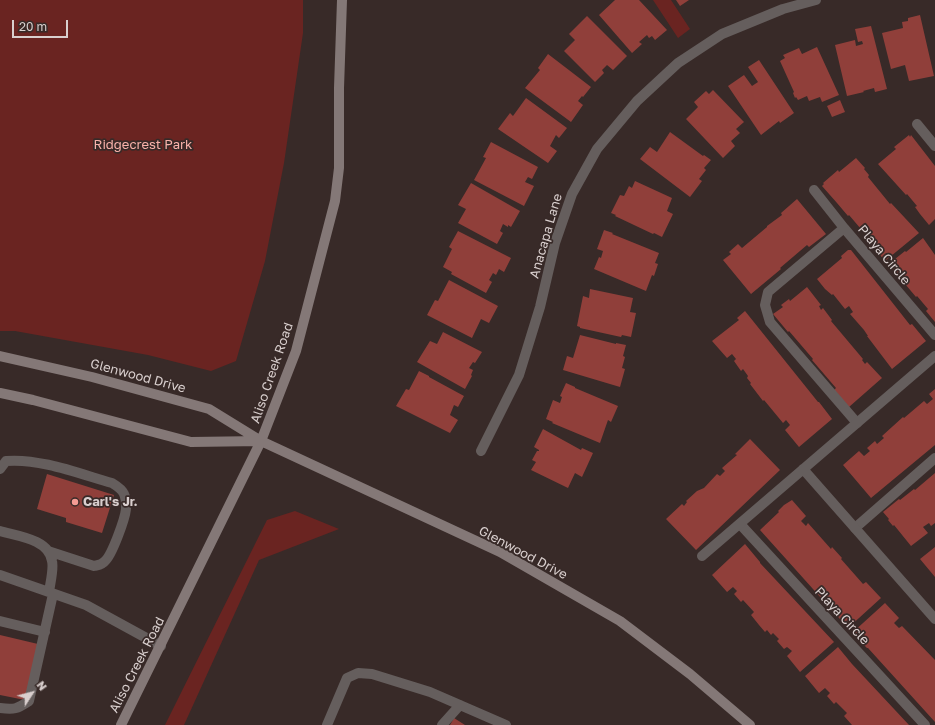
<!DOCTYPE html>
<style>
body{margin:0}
#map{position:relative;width:935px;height:725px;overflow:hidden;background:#382a28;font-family:"Golos Text",sans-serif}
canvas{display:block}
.north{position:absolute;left:12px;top:673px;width:40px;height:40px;-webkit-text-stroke:3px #382a28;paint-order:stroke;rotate:54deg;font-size:11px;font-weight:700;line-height:16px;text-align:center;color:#d9cfce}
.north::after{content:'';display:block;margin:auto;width:14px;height:18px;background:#d9cfce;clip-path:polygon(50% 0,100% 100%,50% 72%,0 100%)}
.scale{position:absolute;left:12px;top:20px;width:56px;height:18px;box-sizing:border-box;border:2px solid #d9cfce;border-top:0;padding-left:5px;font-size:12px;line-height:14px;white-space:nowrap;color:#d9cfce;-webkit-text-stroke:3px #382a28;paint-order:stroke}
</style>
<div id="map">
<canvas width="935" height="725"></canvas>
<div class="north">N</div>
<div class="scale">20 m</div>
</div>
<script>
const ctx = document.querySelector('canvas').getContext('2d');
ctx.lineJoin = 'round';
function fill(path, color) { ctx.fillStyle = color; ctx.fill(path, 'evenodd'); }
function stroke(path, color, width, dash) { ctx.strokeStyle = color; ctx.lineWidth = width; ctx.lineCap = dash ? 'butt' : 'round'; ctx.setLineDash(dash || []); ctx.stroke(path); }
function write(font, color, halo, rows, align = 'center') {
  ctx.font = font + ' "Golos Text",sans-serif'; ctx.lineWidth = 3.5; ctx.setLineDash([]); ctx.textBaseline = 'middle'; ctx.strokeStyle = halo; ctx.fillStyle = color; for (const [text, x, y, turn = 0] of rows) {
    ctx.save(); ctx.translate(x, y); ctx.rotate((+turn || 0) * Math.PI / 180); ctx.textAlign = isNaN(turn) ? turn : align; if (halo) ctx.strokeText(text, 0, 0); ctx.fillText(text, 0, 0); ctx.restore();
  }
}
fill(new Path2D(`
 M0 0H303V33L284 163 265 261 236 361 211 371 148 355 15 331H0Z
 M653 0H671L690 29 678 38Z
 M295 511 339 529 259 560 184 725H165L267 520Z`), '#6a2421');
fill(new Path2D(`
 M615 0H639L667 30 655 40 652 36 649 38 647 35 639 42 642 44 632 53 599 15Z
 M676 0H689L680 6Z
 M920 15 934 76 909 81 905 65 891 69 882 33 903 28 902 22 908 21V18Z
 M587 16 627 56 613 70 607 65 602 70 604 73 595 82 564 51 575 40 569 34Z
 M871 26 887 89 875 92 874 88 863 91 864 92 847 96 835 45 855 40 856 46 863 44 862 41 858 42 855 29Z
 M817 47 839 95 822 102 820 97 809 101 807 96 798 100 796 97 795 98 793 93 794 92 780 61 785 58 783 55 799 48 802 54Z
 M548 54 591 87 583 97 582 96 578 101 583 105 571 122 525 88 540 70 538 68Z
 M759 60 794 113 780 123 779 121 761 135 728 86 744 75 752 86 758 82 748 67Z
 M713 90 744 122 736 129 740 133 731 141 735 146 723 158 686 119 698 107 694 102 706 91 709 94Z
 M526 98 567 128 559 138 556 135 550 146 557 151 548 163 498 129 510 113 513 116Z
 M840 100 845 112 832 117 827 106Z
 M670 132 703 156 704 155 711 160 704 168 706 170 699 179 702 181 690 197 640 159 650 147 657 152Z
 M909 135 910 137 911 135 935 166V219L929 225 920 214 915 207 917 206 907 194 906 195 878 164 896 149 894 147Z
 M491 142 538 167 532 179 528 177 525 182 534 186 524 206 474 180 486 158 483 157Z
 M856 158 865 168 864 169 869 175 868 177 890 204 891 203 919 233 885 261 870 243 872 242 849 215 848 216 837 203 822 186 824 184 823 183 838 170 839 172Z
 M635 181 672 198 667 211 673 214 662 237 654 233 653 234 615 216 616 215 611 213 620 195 624 196 629 186 632 188Z
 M471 183 520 211 511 227 508 225V227L503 224 500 231 503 233 497 244 458 223 466 209 458 205Z
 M797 199 826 234 809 247 807 245 780 268 781 269 751 294 723 260 731 254 729 252 738 244 742 248 767 227V226L782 215 781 213Z
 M604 230 613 233 612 234 659 253 655 263 658 264 654 276 652 275 646 291 594 269 599 257 601 258 603 251 597 249Z
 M458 231 511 258 504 272 499 269 496 275 493 273 489 280 492 282 486 293 451 274 452 272 443 267 452 249 449 247Z
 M923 238 935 255V322L926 311 928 309 917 296 916 297 890 266 891 265 890 263 905 251 906 252Z
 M848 250H851L910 325 912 324 926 341 892 369 867 336H868L864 330 850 314 853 312 849 306 845 309 833 294 832 295 825 289 817 279 842 258 841 256Z
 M449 280 498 306 489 323 481 319 472 338 427 315 435 300 438 301Z
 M807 287 821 305 819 306 821 310 823 308 832 320 831 321 863 359 862 360 865 364 867 362 882 378 849 407 834 390 836 388 812 360 813 359 789 331 788 332 773 314 783 307 781 305 789 299 790 301Z
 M590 289 633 298 630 312 636 313 631 337 622 335 621 337 580 328V327L577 326 583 296 589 298Z
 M745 311 818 402H819L832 419 799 447 785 430 790 425 786 420 783 423 764 400 763 401 750 384 751 383 747 378 748 376 743 369 741 371 734 361 736 359 732 354 727 358 712 341 739 320 737 318Z
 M443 332 482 352 475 363 473 362 469 368 473 370 471 375 472 376 465 389 417 362 430 341 437 344Z
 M580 335 616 344V343L626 345 623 356 625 357 622 368 625 369 620 387 563 370 567 356 573 358Z
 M419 371 429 376V377L464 396 458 407 454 405 450 415 458 420 450 433 396 406 406 389 409 390Z
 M566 383 575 387V388L618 406 611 422 608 420 600 443 552 423 553 422 546 419 553 400 560 403 562 397 560 396Z
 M935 389V445L871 498 843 465 859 451 864 456 870 451 867 448 875 441 877 444 884 438 882 436 903 417 904 418 924 401 927 404 933 399 929 394Z
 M543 429 581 450 582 448 593 453 582 477 575 473 568 488 531 470 536 462 532 460 537 451H539V450L534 447Z
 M750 439 780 470 696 550 666 519 682 504 684 506 687 502 686 501 697 491 704 488 717 474 720 476 725 471 722 468 737 455 735 454Z
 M935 473V523L931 526 929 523 923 527 928 533 911 546 894 525 893 526 888 520 889 519 883 512 899 499 900 500 914 489 915 490Z
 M47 474 114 495 102 533 66 522V518L37 509Z
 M792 500 806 516 801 521 806 526 808 523 831 549 832 547 842 558 841 559 863 584 866 582 881 598 848 628 760 530 779 512 778 511 784 505Z
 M745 544 760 562V563L834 642 800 672 787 656 792 651 787 647 784 649 777 641 779 639 773 633 771 635 767 630 765 632 759 625 751 615 754 612 743 600 741 602 734 594 737 591 733 587 727 592 712 575Z
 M935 547V577L920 559Z
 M885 603 899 618 894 623 899 628 902 626 935 660V722L868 648H867L852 633Z
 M0 635 38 644 25 700 0 695Z
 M838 647 852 664 909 725H852L844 716 847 713 836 702 834 704 827 696 830 693 825 688 819 693 805 676Z
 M454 718 465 725H450Z`), '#903f3a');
stroke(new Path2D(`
 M917 124 935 146
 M814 190 844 228 935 335
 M844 228 768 292 765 305 770 322 857 423
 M0 469 6 461C40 458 80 474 112 483 117 486 122 489 124 494 126 498 126 504 126 509 125 519 112 555 105 561 102 565 98 565 94 566L48 551
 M740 524 925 725
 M855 528 935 458
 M0 531C17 536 49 539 52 561 54 569 50 584 49 592
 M0 575 86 605 161 646
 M0 621 45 632
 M0 708C14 710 17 709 29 701L53 594
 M327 725 347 678 358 673 372 674 430 692 506 725
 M442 725 460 705`), '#655e5d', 10);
stroke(new Path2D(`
 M481 451 519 375 540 307 555 243 572 194 597 149 637 101 678 63 722 34 783 9 816 0
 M803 469 935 619
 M702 556 935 356`), '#655e5d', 10);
stroke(new Path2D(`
 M0 356 92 377 209 409 261 441 500 552 620 621 690 674 750 725
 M0 393 33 400 191 442 261 441
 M121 725 261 441 296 351 335 201 339 168V88L342 0`), '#847877', 10);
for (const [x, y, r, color] of [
 [75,502,4,"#f59c94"]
]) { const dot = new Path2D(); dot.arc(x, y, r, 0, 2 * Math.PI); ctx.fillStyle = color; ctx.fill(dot); stroke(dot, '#382a28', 1.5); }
write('13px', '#f9b2aa', '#382a28', [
 ["Ridgecrest Park",143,145]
]);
write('13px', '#d9cfce', '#382a28', [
 ["Anacapa Lane",546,236,-74],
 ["Playa Circle",884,255,50],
 ["Aliso Creek Road",272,373,-71],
 ["Glenwood Drive",138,376,15],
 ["Glenwood Drive",523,553,28],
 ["Playa Circle",842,616,47],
 ["Aliso Creek Road",137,665,-63]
]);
write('bold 13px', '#d9cfce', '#382a28', [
 ["Carl's Jr.",83,502]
], 'left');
</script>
